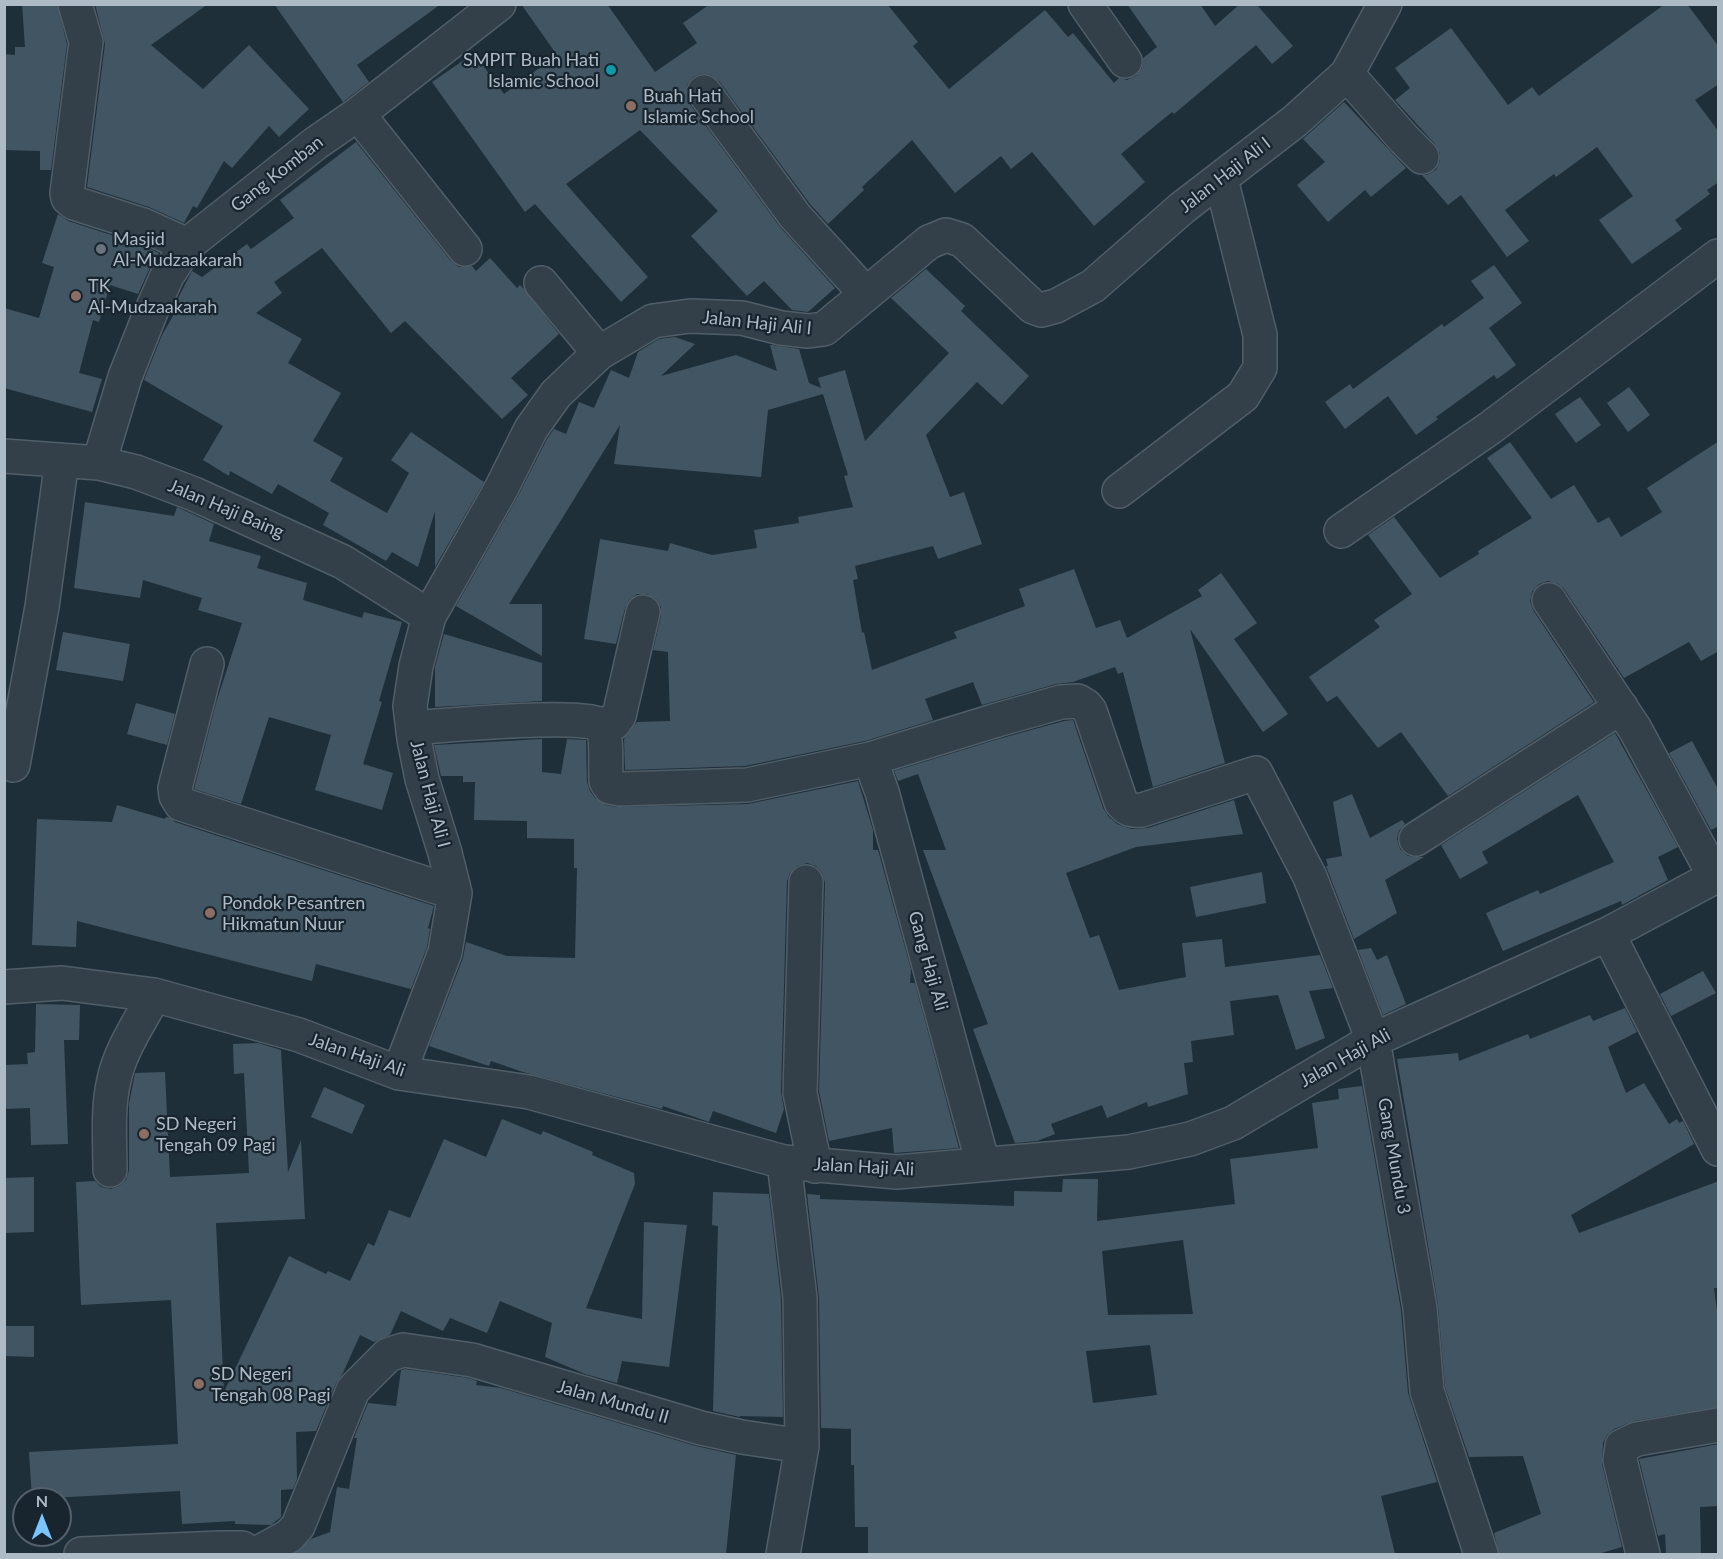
<!DOCTYPE html>
<style>
body{margin:0}
#map{position:relative;width:1723px;height:1559px;overflow:hidden;background:#1f2f3a;font-family:Lato,sans-serif}
canvas{display:block}
.frame{position:absolute;inset:0;border:6px solid #adbbc7;pointer-events:none}
.north{position:absolute;left:12px;top:1487px;width:60px;height:60px;box-sizing:border-box;background:#18252f;border:2px solid #54616c;border-radius:50%;rotate:0deg;font-size:16px;font-weight:700;line-height:24px;text-align:center;color:#adbbc7}
.north::after{content:'';display:block;margin:auto;width:21px;height:27px;background:#7ac4ff;clip-path:polygon(50% 0,100% 100%,50% 72%,0 100%)}
</style>
<div id="map">
<canvas width="1723" height="1559"></canvas>
<div class="frame"></div>
<div class="north">N</div>
</div>
<script>
const ctx = document.querySelector('canvas').getContext('2d');
ctx.lineJoin = 'round';
function fill(path, color) { ctx.fillStyle = color; ctx.fill(path, 'evenodd'); }
function stroke(path, color, width, dash) { ctx.strokeStyle = color; ctx.lineWidth = width; ctx.lineCap = dash ? 'butt' : 'round'; ctx.setLineDash(dash || []); ctx.stroke(path); }
function write(font, color, halo, rows, align = 'center') {
  ctx.font = font + ' Lato,sans-serif'; ctx.lineWidth = 4.5; ctx.setLineDash([]); ctx.textBaseline = 'middle'; ctx.strokeStyle = halo; ctx.fillStyle = color; for (const [text, x, y, turn = 0] of rows) {
    ctx.save(); ctx.translate(x, y); ctx.rotate((+turn || 0) * Math.PI / 180); ctx.textAlign = isNaN(turn) ? turn : align; if (halo) ctx.strokeText(text, 0, 0); ctx.fillText(text, 0, 0); ctx.restore();
  }
}
fill(new Path2D(`
 M22 4H57L67 44 51 170H40V151L4 150V54L15 55V47H25Z
 M95 4H208L151 45 203 89 249 45 309 109 279 137 269 126 232 168 224 161 197 208 193 206 184 223 149 207 87 187 105 44Z
 M274 4H441L357 65 369 82 343 102Z
 M521 4H607L655 72 697 43 683 23 710 4H887L918 42 913 46 949 89 1045 10 1068 37 1073 33 1114 83 1119 78 1127 80 1136 76 1142 68 1143 58 1157 47 1127 4H1200L1215 26 1240 4 1257 5 1293 46 1272 64 1256 45 1174 114 1172 112 1121 154 1145 182 1094 226 1032 152 1011 169 1001 156 955 193 912 140 862 187 864 190 828 224 810 204 719 81 711 75 701 74 693 77 687 85 686 95 689 103 780 227 835 288 808 312 792 310 764 281 747 296 691 236 718 211 640 130 566 184 648 277 621 302 535 204 525 212 432 82 474 53 504 94 557 55Z
 M1665 4H1687L1719 47V84L1695 100 1719 132V182L1707 190 1710 194 1675 220 1682 229 1632 264 1599 220 1633 196 1597 147 1556 177 1554 174 1505 210 1529 241 1507 257 1461 195 1448 205 1422 175H1427L1436 170 1440 161V153L1435 144 1395 100 1410 88 1395 68 1451 28 1508 105 1532 87 1539 96Z
 M1344 102 1406 168 1371 197 1365 190 1328 222 1297 185 1325 162 1303 139Z
 M356 142 451 261 459 267 472 266 476 271 490 258 517 288 520 285 524 289 559 334 511 378 528 395 502 419 405 321 391 333 322 248 274 282 282 293 256 313 302 339 288 363 341 393 313 441 343 458 330 481 387 513 409 473 391 460 411 432 484 482 435 567V511L418 567 392 552 386 561 323 525 329 513 278 484 272 494 230 471 229 476 203 460 223 426 144 380 162 335 178 307 174 306 192 271 202 277 247 244 251 249 294 218 280 200Z
 M58 214 68 221 136 243 159 253 150 268 138 294 110 285 99 322 93 320 79 373 102 379 92 412 4 388V308L39 318 54 267 42 263Z
 M1494 265 1522 303 1489 328 1516 365 1497 379 1494 375 1436 417 1438 419 1416 435 1388 396 1345 429 1325 402 1350 384 1353 389 1442 324 1444 327 1484 298 1471 281Z
 M926 269 965 306 961 311 1029 376 1002 405 977 382 926 435 950 497 964 492 982 544 938 559 933 546 855 566 858 579 853 580 862 633 864 632 872 670 957 638 954 632 1025 606 1019 589 1074 569 1096 628 1120 620 1127 638 1202 596 1198 590 1221 573 1257 623 1234 639 1288 714 1263 732 1190 629 1225 763 1153 787 1123 672 1118 674 1115 667 1073 682 1056 684 982 705 973 682 925 699 933 720 865 741 745 766 625 770 624 739 637 722 670 721 668 652 653 650 661 616V607L656 599 647 594H637L629 600 625 608 616 644 584 639 600 539 668 551 670 543 712 555 757 548 754 530 799 523 798 517 853 507 844 476 848 475 823 394 768 410 761 477 614 464 620 425 509 604H542V656L456 606 517 498 547 439 554 429 566 434 579 402 594 408 611 370 629 378 638 352 659 339 675 337 695 344 661 376 736 355 777 371 770 345H772L799 349 809 383 821 388 818 378 845 370 865 441 949 353 891 298Z
 M1629 387 1650 415 1628 432 1607 403Z
 M1580 397 1601 425 1576 443 1555 414Z
 M1719 441V651L1701 661 1689 642 1624 678 1564 589 1558 584 1548 581 1539 584 1532 592 1530 601 1533 610 1594 702 1448 796 1401 732 1378 748 1337 696 1327 702 1309 677 1380 627 1374 620 1412 594 1368 535 1394 517 1440 578 1479 554 1478 551 1532 518 1487 458 1510 442 1551 499 1574 485 1598 523 1609 517 1621 537 1662 512 1647 488Z
 M85 502 174 516 177 507 214 524 209 541 261 556 257 568 307 583 303 600 362 618 364 612 402 622 379 701 382 702 363 764 393 773 382 810 315 790 331 735 269 717 241 804 194 789 216 703 242 623 198 610 202 598 143 580 140 598 74 588Z
 M63 632 130 644 123 681 56 670Z
 M444 634 542 663V701L435 707V667Z
 M136 703 175 714 167 745 127 734Z
 M1073 720 1103 808 1109 817 1117 824 1131 829 1148 828 1234 800 1243 834 1136 847 1066 873 1090 938 1099 935 1119 990 1186 977 1182 943 1222 939 1225 967 1320 955 1333 988 1309 991 1325 1038 1296 1050 1278 995 1230 1001 1234 1035 1191 1041 1193 1062 1184 1063 1188 1094 1148 1107 1147 1102 1107 1118 1102 1105 1051 1124 1055 1134 1037 1141 1015 1143 973 1029 988 1024 923 850H946L918 774 898 781 894 771 1002 738 1064 721Z
 M1615 733 1678 847 1658 857 1668 880 1622 905 1621 901 1503 951 1486 913 1538 890 1540 894 1614 862 1578 795 1482 852 1488 863 1460 879 1441 845Z
 M542 739V772L561 774 567 739 586 740 587 782 590 791 595 798 606 805 616 807 748 804 858 781 873 830V850H878L911 969 910 983H915L959 1148 894 1153 892 1128 829 1141 819 1091 825 883 822 873 816 866 807 863 797 866 790 873 787 881 781 1092 784 1109 776 1133 713 1111 709 1122 663 1106 662 1109 523 1072 491 1061 489 1066 429 1046 463 958 466 942 507 956 575 958 577 868H574V839L527 838V821L474 820 475 782H463V776H441L434 745Z
 M1692 741 1719 791V826L1711 830 1669 753Z
 M1352 794 1370 838 1402 820 1405 824 1399 831 1397 839 1400 849 1408 856 1424 857 1385 880 1397 913 1354 939 1326 866H1328L1326 859 1342 856 1333 802Z
 M117 805 165 819 166 817 171 818 175 822 434 906 428 928 430 929 427 947 411 989 316 964 312 981 77 921 76 947 32 945 37 819 112 822Z
 M1262 872 1266 903 1196 917 1190 887Z
 M1371 948 1377 960 1387 955 1406 1004 1383 1015 1358 950Z
 M1703 971 1716 993 1671 1016 1660 994Z
 M36 1004 80 1005 79 1040H64L68 1144 31 1145 30 1108 4 1109V1065L28 1064 27 1053 35 1052Z
 M1625 1008 1637 1032 1608 1047 1626 1093 1644 1083 1669 1124 1677 1119 1679 1123 1683 1121 1694 1144 1571 1215 1579 1233 1719 1181V1288H1714L1719 1326V1407L1634 1421 1614 1429 1607 1435 1603 1443 1602 1464 1622 1547 1598 1554H1499L1494 1533 1541 1514 1523 1456 1469 1457 1445 1387 1438 1305 1397 1059 1458 1053 1459 1061 1528 1034 1530 1039 1590 1015 1593 1021Z
 M258 1043 281 1050 288 1172 301 1140 305 1219 216 1223 224 1392 289 1256 326 1274 328 1271 350 1281 368 1243 374 1246 389 1210 410 1218 444 1139 486 1157 502 1119 541 1135 543 1131 593 1152 592 1155 634 1173 635 1184 586 1308 642 1319 644 1222 687 1225 669 1367 622 1361 617 1383 585 1374 545 1357 552 1323 500 1301 487 1333 450 1318 443 1331 401 1311 390 1335 374 1342 360 1335 343 1373 336 1383 316 1431 296 1432 297 1479 293 1489 281 1490V1517L271 1525 235 1524V1521L182 1524 180 1491 32 1499 29 1452 178 1444 171 1300 81 1305 76 1182 95 1181 101 1187 111 1189 119 1186 126 1180 129 1170V1104L135 1073 165 1072 170 1177 249 1173 244 1073 234 1074 233 1044Z
 M1362 1086 1401 1310 1408 1393 1437 1482 1381 1496 1395 1554H868V1527H855L854 1465H851V1429L821 1428 819 1298 807 1194 820 1195V1199L1014 1206V1191L1062 1192 1063 1179H1098L1097 1221 1235 1204 1230 1159 1318 1148 1312 1103 1339 1099 1338 1089ZM1183 1240 1193 1314 1108 1315 1102 1251ZM1150 1345 1157 1395 1093 1403 1086 1351Z
 M324 1087 365 1105 352 1134 311 1117Z
 M34 1177V1232L4 1233V1178Z
 M713 1192 769 1194 781 1299 783 1417 740 1416V1417L713 1411 718 1226 712 1225Z
 M4 1326H34V1357L4 1356Z
 M405 1369 468 1378 477 1381 476 1385 501 1388 696 1446 736 1455 726 1554 618 1553V1554H294L311 1539 330 1532 337 1487 349 1489 357 1438H354L368 1403 396 1406 401 1370Z
 M1719 1444V1506L1700 1507 1701 1554H1666L1665 1534 1658 1536 1639 1459Z`), '#425562');
const minor = new Path2D(`
 M75 4 86 42 67 193 68 198 74 203 143 225 187 245
 M1085 4 1125 61
 M1347 74 1404 139 1422 157
 M704 92 795 216 866 294
 M358 114 465 249
 M541 283 599 353
 M4 456 99 463 136 472 194 494 343 562 429 616
 M99 463 125 377 150 314 167 276 187 245 316 143 358 114 499 4
 M1119 491 1243 396 1260 368V335L1221 179
 M1341 531 1490 428 1718 256
 M1549 600 1635 729 1715 877
 M207 664 175 788 176 796 181 804 455 893
 M600 724 614 723 619 716 643 612
 M413 728C438 726 590 712 601 726 608 736 605 769 606 781L610 787 620 789 747 785 870 759 997 720 1061 702 1078 701 1086 706 1090 711 1121 802C1127 810 1132 811 1142 810L1256 773 1310 877 1373 1040 1420 1308 1427 1391 1481 1554
 M870 759 882 792 983 1164
 M13 765 42 607 62 460
 M1416 839 1621 707
 M806 882 800 1093 815 1166
 M1608 934 1718 1149
 M4 987 62 983 154 995 299 1035 399 1073 529 1092 784 1162 897 1172 1129 1152 1190 1139 1233 1123 1373 1040 1608 934 1718 875
 M399 1073 445 952 455 893 445 853 422 779 414 739 410 706 416 666 429 616 501 489 531 429 556 394 599 353 653 321 690 316 742 318 781 328 808 331 824 329 929 242 946 235 962 240 1033 307 1041 310 1056 306 1093 286 1182 208 1295 121 1347 74 1385 4
 M110 1170C110 1141 107 1109 114 1080 120 1050 140 1022 154 995
 M81 1554 220 1548H242L252 1554
 M256 1554 289 1536 298 1526 353 1390 388 1355 403 1350 472 1360 701 1428 742 1437 802 1446 800 1298 784 1162
 M783 1554 802 1446
 M1643 1554 1620 1460 1622 1446 1637 1439 1718 1425`);
stroke(minor, '#505e68', 36);
stroke(minor, '#33404a', 33);
for (const [x, y, r, color] of [
 [611,70,6,"#0f9aa8"],
 [631,106,6,"#8d6e63"],
 [101,249,6,"#6b7280"],
 [76,296,6,"#8d6e63"],
 [210,913,6,"#8d6e63"],
 [144,1134,6,"#8d6e63"],
 [199,1384,6,"#8d6e63"]
]) { const dot = new Path2D(); dot.arc(x, y, r, 0, 2 * Math.PI); ctx.fillStyle = color; ctx.fill(dot); stroke(dot, '#18252f', 2); }
write('18px', '#adbbc7', '#18252f', [
 ["SMPIT Buah Hati",599,60,"right"],
 ["Islamic School",599,81,"right"],
 ["Buah Hati",643,96],
 ["Islamic School",643,117],
 ["Masjid",113,239],
 ["Al-Mudzaakarah",113,260],
 ["TK",88,286],
 ["Al-Mudzaakarah",88,307],
 ["Pondok Pesantren",222,903],
 ["Hikmatun Nuur",222,924],
 ["SD Negeri",156,1124],
 ["Tengah 09 Pagi",156,1145],
 ["SD Negeri",211,1374],
 ["Tengah 08 Pagi",211,1395]
], 'left');
write('18px', '#adbbc7', '#18252f', [
 ["Gang Komban",277,174,-38],
 ["Jalan Haji Ali I",1225,175,-38],
 ["Jalan Haji Ali I",757,323,6],
 ["Jalan Haji Baing",226,509,23],
 ["Jalan Haji Ali I",430,794,75],
 ["Gang Haji Ali",928,961,74],
 ["Jalan Haji Ali",357,1055,19],
 ["Jalan Haji Ali",1345,1058,-29],
 ["Gang Mundu 3",1394,1156,80],
 ["Jalan Haji Ali",864,1167,3],
 ["Jalan Mundu II",613,1402,16]
]);
</script>
